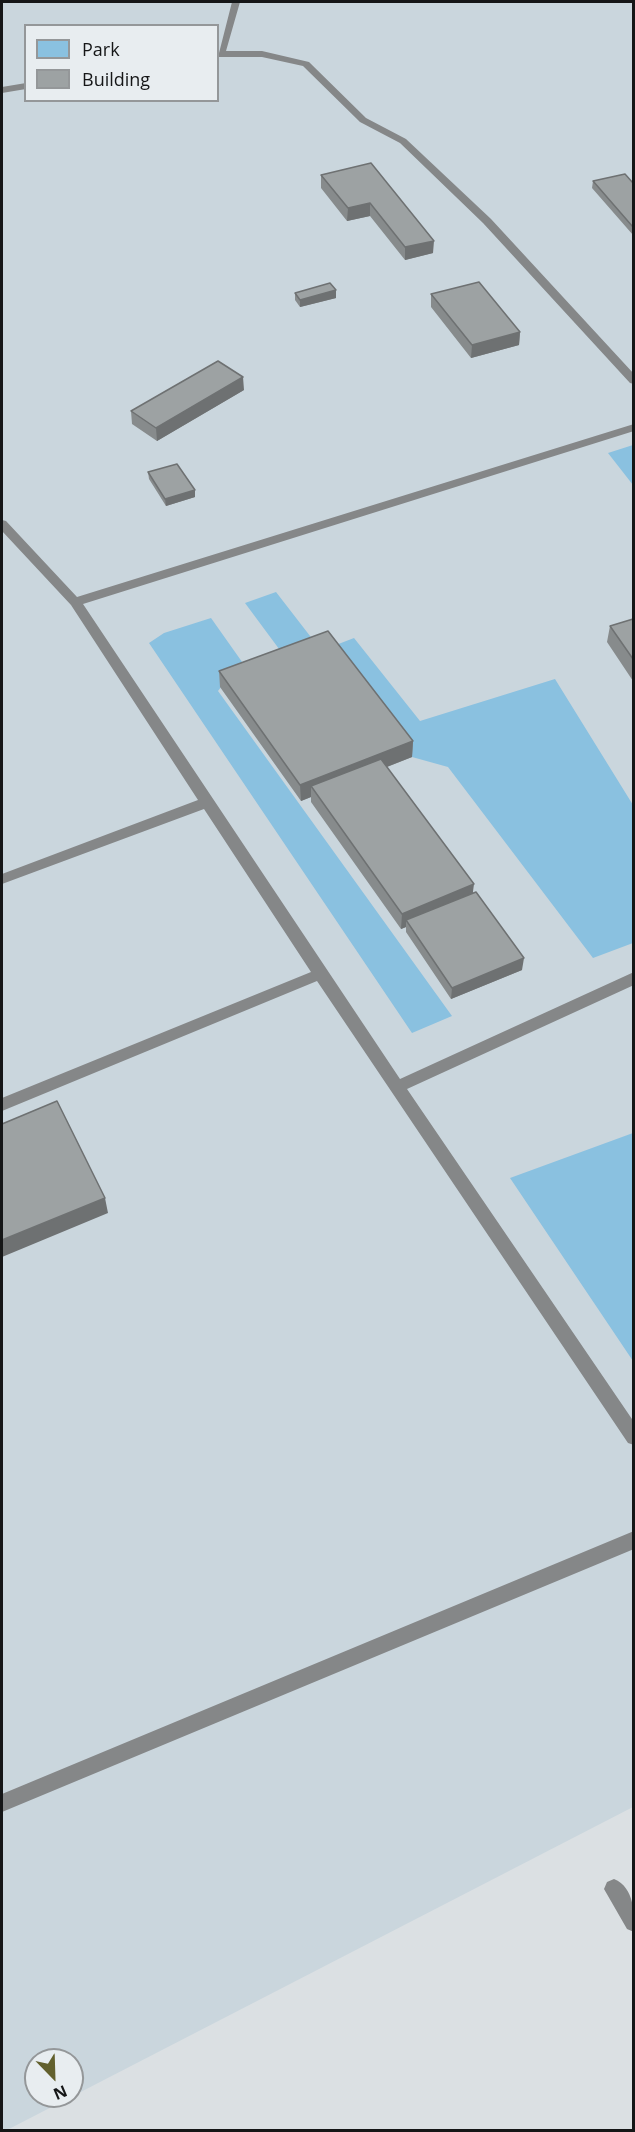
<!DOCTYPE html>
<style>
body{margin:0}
#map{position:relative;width:635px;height:2132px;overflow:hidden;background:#dbe0e3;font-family:"Open Sans",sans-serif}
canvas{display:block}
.frame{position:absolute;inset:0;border:3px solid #151617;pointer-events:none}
.legend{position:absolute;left:24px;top:24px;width:195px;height:78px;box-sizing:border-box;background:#e8edf0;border:2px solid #949799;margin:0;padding:8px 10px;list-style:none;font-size:18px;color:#151617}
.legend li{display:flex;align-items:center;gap:12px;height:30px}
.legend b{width:30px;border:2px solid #949799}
.north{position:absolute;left:24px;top:2048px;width:60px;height:60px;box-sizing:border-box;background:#e8edf0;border:2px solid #949799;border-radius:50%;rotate:157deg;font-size:16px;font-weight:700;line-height:24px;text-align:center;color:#151617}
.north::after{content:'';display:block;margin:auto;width:21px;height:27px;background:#62602d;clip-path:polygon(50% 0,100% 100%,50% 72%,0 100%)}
</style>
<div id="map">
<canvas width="635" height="2132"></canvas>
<div class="frame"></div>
<ul class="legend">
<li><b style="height:16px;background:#8ac1e0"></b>Park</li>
<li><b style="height:16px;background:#9da2a3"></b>Building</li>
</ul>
<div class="north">N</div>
</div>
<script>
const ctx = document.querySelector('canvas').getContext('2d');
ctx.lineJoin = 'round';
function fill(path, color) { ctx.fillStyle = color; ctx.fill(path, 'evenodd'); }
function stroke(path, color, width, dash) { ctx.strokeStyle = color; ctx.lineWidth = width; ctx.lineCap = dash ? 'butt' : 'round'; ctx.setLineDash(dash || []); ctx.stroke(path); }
fill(new Path2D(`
 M2 2H633V1807L7 2130H2ZM26 26H218V100H26ZM36 2060H72V2096H36Z`), '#cad6dd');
fill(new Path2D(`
 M633 445H634L633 485 608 453Z
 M276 592 317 645 285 657 245 603Z
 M211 618 252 676 221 687 218 691 452 1016 412 1033 149 643 164 633Z
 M354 638 420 721 555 679 633 805V943L593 958 448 767 412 757 328 648Z
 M633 1133H634L633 1361 510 1178Z`), '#8ac1e0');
fill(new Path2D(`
 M232 2H240L226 51H262L309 62 366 118 406 139 491 219 634 374V384L630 383 483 223 400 143 360 122 303 66 262 57H218Z
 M26 83V89L2 93V87Z
 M634 424V431L83 604 400 1079 634 972V985L407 1089 634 1422V1445L628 1443 317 981 2 1111V1098L311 972 204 809 2 884V874L198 800 71 605 2 531V520L6 521 77 597Z
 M634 1531V1549L2 1812V1794Z
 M614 1879C635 1888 634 1913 634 1932L627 1929 604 1889 607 1882Z`), '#858788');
fill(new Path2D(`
 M371 163 433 253 405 260 370 216 347 221 321 188V175Z
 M593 181 633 183V235L592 188Z
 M336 290V298L300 307 295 300V293Z
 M431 294 520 332 519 345 471 358 431 307Z
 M244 390 157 441 132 424 131 411Z
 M148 472 195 497 166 506 149 479Z
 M633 619V681L607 642 610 626Z
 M219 671 413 741 412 757 387 767 473 893 522 970 451 999 406 932V927L401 929 311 802V797L301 801 220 687Z`), '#878b8c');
fill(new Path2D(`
 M370 203V216L347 221 348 208Z
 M434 241 433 253 405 260V247Z
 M336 290V298L300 307V300Z
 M520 332 519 345 471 358 472 345Z
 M243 377 244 390 157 441 156 428Z
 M195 490V497L166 506 165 499Z
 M413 741 412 757 317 794 311 786V797L301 801 300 785Z
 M474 884 472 899 406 920V927L401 929 402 914Z
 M524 958 522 970 451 999 452 988Z
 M105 1198 108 1213 2 1257V1240Z`), '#6e7172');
const building = new Path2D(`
 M371 163 434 241 405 247 370 203 348 208 321 175Z
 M625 174 633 183V227L593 181Z
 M479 282 520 332 472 345 431 294Z
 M330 283 336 290 300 300 295 293Z
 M218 361 243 377 156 428 131 411Z
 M177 464 195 490 165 499 148 472Z
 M633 619V659L610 626Z
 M328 631 413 741 300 785 219 671Z
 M381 759 474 884 402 914 311 786Z
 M476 892 524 958 452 988 406 920Z
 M57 1101 105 1198 2 1240V1124Z`);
fill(building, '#9da2a3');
stroke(building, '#6e7172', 1.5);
</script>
